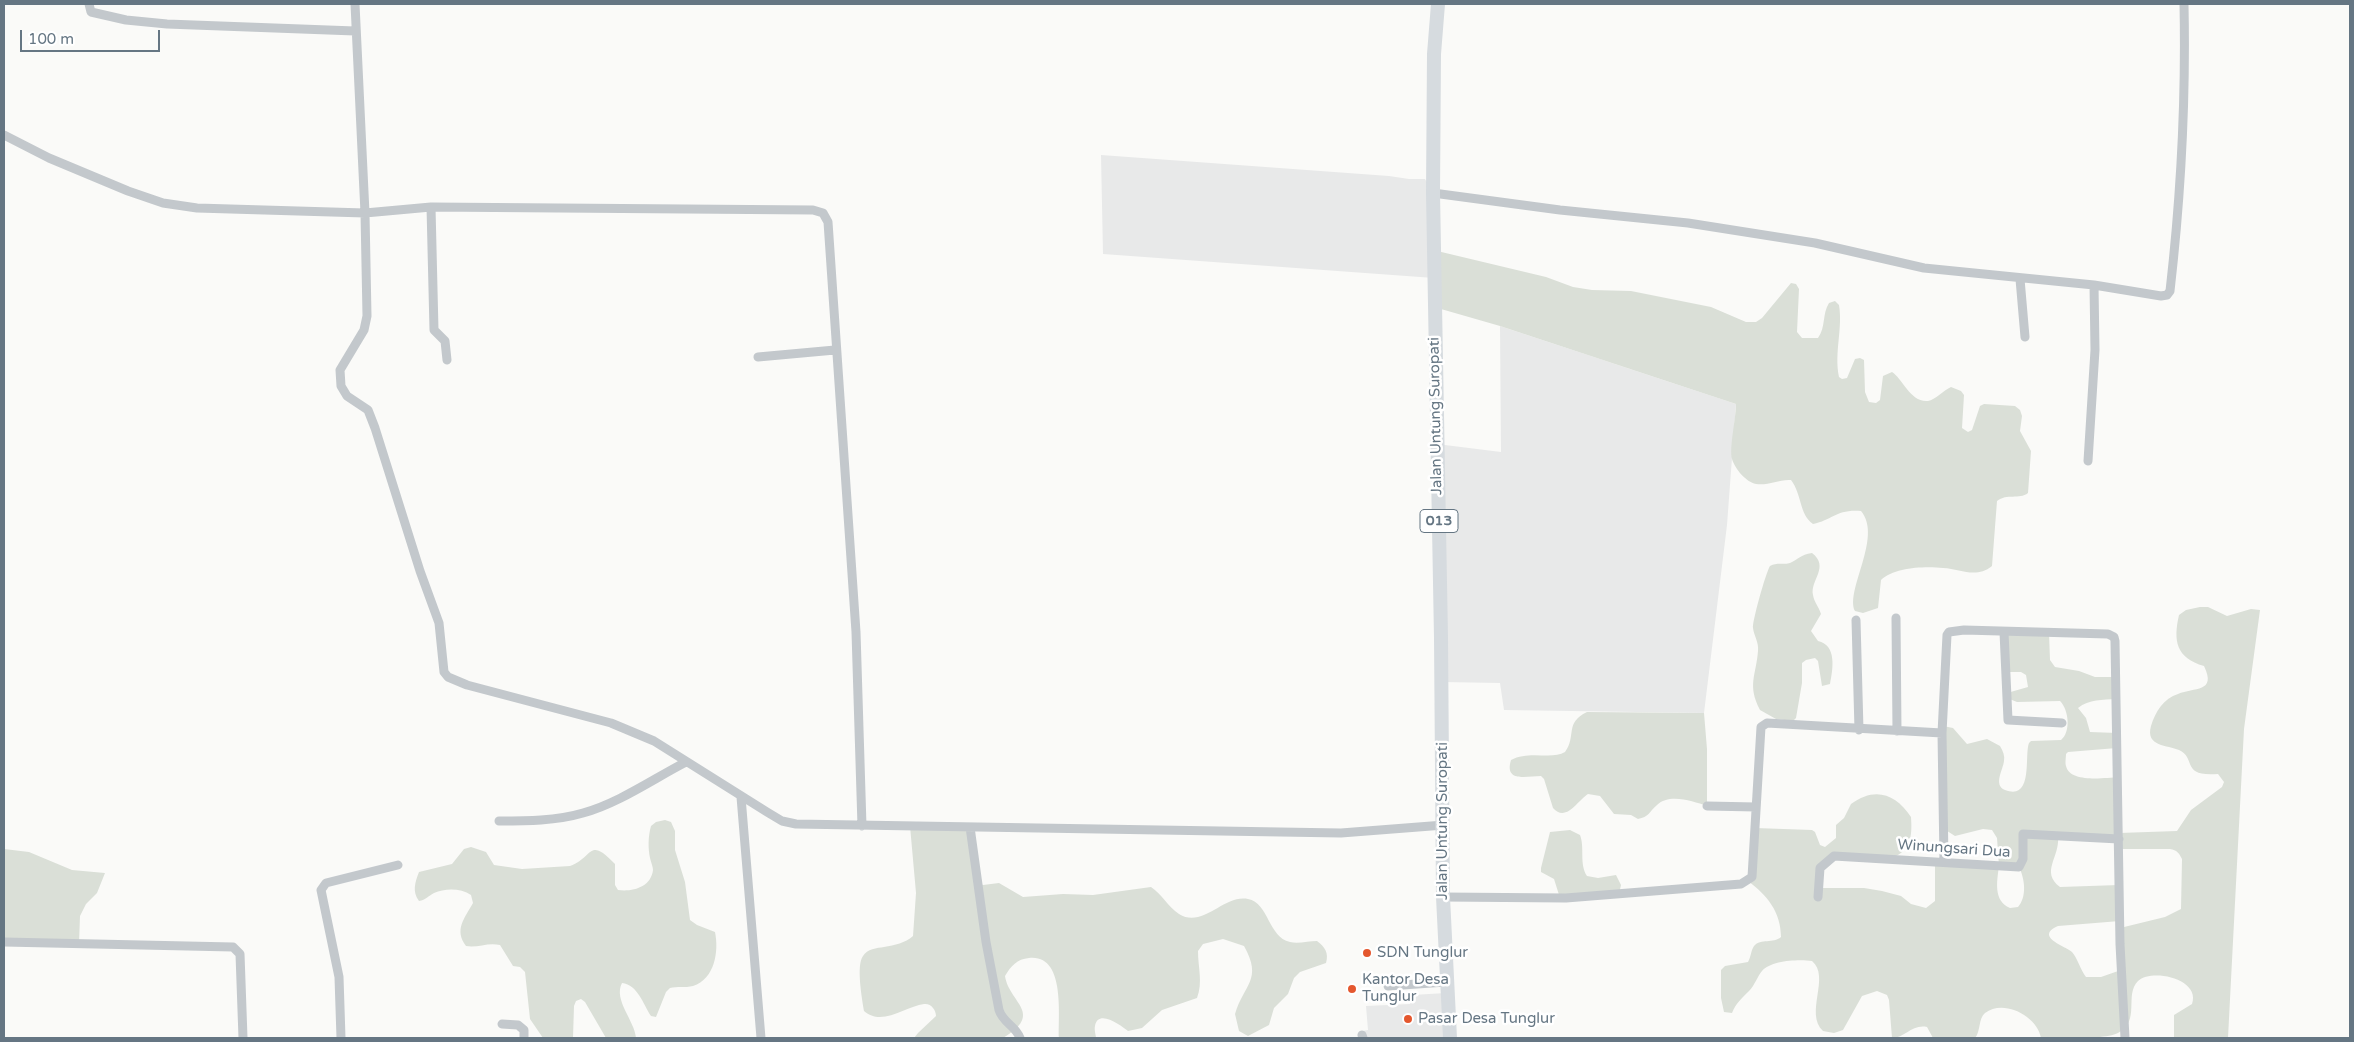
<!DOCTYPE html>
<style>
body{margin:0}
#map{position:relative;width:2354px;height:1042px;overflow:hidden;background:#fafaf8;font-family:"Varela Round",sans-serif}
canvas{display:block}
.frame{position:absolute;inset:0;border:5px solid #657683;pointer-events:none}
.scale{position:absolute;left:20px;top:30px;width:140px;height:22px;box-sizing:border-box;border:2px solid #657683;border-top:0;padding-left:6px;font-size:15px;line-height:18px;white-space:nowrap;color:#657683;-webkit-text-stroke:4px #fff;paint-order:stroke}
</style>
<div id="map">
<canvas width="2354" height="1042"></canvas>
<div class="frame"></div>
<div class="scale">100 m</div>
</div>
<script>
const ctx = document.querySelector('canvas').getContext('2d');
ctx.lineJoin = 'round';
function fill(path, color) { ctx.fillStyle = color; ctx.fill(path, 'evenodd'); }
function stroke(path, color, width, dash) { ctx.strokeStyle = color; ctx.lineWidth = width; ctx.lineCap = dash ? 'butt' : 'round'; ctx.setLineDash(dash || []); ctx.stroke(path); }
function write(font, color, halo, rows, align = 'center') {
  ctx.font = font + ' "Varela Round",sans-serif'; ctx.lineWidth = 5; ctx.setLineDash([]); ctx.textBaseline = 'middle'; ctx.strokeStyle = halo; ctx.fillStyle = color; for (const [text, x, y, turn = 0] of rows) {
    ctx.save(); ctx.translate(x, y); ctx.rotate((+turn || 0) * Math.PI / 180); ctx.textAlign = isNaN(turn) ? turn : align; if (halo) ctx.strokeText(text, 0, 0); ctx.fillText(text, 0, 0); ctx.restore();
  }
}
fill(new Path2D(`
 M1101 155 1389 176 1409 179H1425L1433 193 1434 278 1103 254Z
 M1500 326 1736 404 1727 525 1704 713 1504 710 1500 683 1442 682 1437 444 1501 452Z
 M1446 993 1450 1038H1363L1362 1031 1368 1030 1366 1006 1410 1004 1412 995Z`), '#e8e9e9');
fill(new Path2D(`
 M1433 250 1546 277 1573 287 1592 290 1631 291 1711 307 1746 322H1756L1762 318 1791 283 1796 284 1799 289 1797 332 1802 338H1818C1826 327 1822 314 1829 303L1835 301 1839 305C1843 329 1834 352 1839 377L1842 379 1847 378 1855 359 1860 358 1864 360 1865 392 1869 402 1876 403 1880 400 1883 376 1892 372C1902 378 1911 403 1928 401 1935 400 1944 390 1951 387L1961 391 1964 395 1962 428 1968 432 1972 430 1980 406 1984 404 2015 406 2020 410 2022 416 2020 431 2031 451 2028 493C2019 500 2007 493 1997 501L1992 566C1976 579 1961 569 1943 568 1926 566 1894 567 1881 580L1878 608 1863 613 1855 611C1845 590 1883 537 1861 511 1836 509 1833 520 1813 524 1799 514 1802 494 1791 480 1779 479 1768 486 1756 484 1746 482 1735 469 1732 459 1729 448 1736 418 1736 404L1500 326 1434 307Z
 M1812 553C1830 567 1810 580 1813 595 1814 602 1819 607 1821 614L1811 631 1818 641C1837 645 1833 669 1830 684L1822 686 1818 661 1815 658 1806 660 1802 663V683L1796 718 1793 721 1776 719 1760 710C1747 685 1756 676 1758 651 1759 642 1754 636 1753 628 1752 622 1766 572 1770 566 1777 562 1783 565 1790 563 1799 559 1800 555 1812 553Z
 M2200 607H2208L2227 616 2251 609 2260 610 2244 729 2228 1038H2174V1015L2192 1004C2201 979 2152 968 2138 981 2124 995 2141 1021 2118 1033 2104 1040 2058 1038 2041 1038 2038 1017 2004 998 1985 1013 1978 1019 1981 1031 1975 1038H1933L1927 1027C1912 1024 1905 1038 1892 1038L1889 1000 1887 995 1877 991 1862 996 1843 1030 1834 1033 1823 1031C1804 1013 1831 977 1812 961 1800 959 1771 960 1762 971 1757 977 1755 985 1749 991 1742 998 1736 1003 1732 1013L1724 1012 1721 998V970L1725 966 1748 962C1751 957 1751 950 1754 946 1761 938 1773 944 1781 937 1781 912 1767 895 1748 881L1755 828 1812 830 1815 832 1820 845 1825 847 1836 838V825L1844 818 1851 804C1875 786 1896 794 1911 817 1912 833 1912 848 1896 856H1833L1820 868 1823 888H1864L1882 891 1901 896 1911 904 1926 908 1935 901V866H1999L1997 838 1992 830 1983 829 1955 836 1944 829 1943 726 1953 728 1967 744 1987 739 2000 746C2003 751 2005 756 2004 761 2003 770 1993 785 2005 790 2034 801 2024 755 2029 743L2031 741 2061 740C2071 732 2069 710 2060 701L2017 702 2007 698V693L2028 687 2026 675 2021 672H2006L2004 632 2049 633 2050 660 2055 667 2079 671 2095 677H2116V699C2103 700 2089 699 2078 708L2086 718 2090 732 2117 733V748L2068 752 2066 754C2066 757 2065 763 2066 766 2070 783 2104 778 2118 777L2119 833 2177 831 2191 810 2222 787 2224 782 2218 774C2180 777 2197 758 2179 750 2168 745 2145 747 2151 726 2155 712 2164 698 2178 694 2194 687 2217 693 2204 666 2176 658 2173 641 2179 615L2186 610ZM2058 837 2119 840V849H2170C2177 850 2179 853 2182 859L2181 909 2165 917 2120 928 2121 970 2101 977H2086C2080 969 2078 959 2072 952 2068 947 2033 937 2058 926L2120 921 2119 885 2060 887C2040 872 2060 857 2058 837ZM1999 866 2019 867C2025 879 2027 897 2018 907L2010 908C1993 901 1997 881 1999 866Z
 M1587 712 1704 713 1707 749V806C1693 801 1669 793 1657 805 1649 812 1649 817 1638 819L1631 815 1614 814 1600 796 1588 794C1578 800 1566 823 1553 808L1544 779 1541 776C1527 776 1504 783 1511 760 1529 750 1552 760 1565 752 1577 736 1564 723 1587 712Z
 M665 820 671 822 675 831V850L685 882 690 920 697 925 715 932C719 951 715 979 693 986 685 988 677 986 670 988L666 992 656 1017 651 1016C643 1004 638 985 622 983 613 1000 635 1021 636 1038H606L585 1002 581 999 576 1001 574 1006 573 1038H543L530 1019 525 972 520 967 513 966 500 945C488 942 478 948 466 946 454 930 464 919 473 903L471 895C461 888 445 888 434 893 428 896 426 900 419 901 412 892 415 882 419 872L452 864 464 849 471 847 486 852 494 865 522 869 570 866C594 857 588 836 615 864V885L618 890C633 892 651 887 653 870 653 867 651 862 650 858 648 848 648 837 651 826L656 822Z
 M910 826 970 827 978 883 983 885 999 883 1023 897 1063 894 1093 895 1151 887C1162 894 1168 907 1179 914 1203 929 1224 894 1248 899 1269 903 1268 937 1290 942 1298 944 1309 941 1317 941 1325 947 1329 953 1326 963L1300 972 1294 978 1288 994 1274 1008 1269 1025 1248 1036 1239 1031 1235 1014C1244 984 1263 980 1244 946L1223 939 1203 944 1198 951C1198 968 1203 982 1197 998L1162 1010 1142 1028 1128 1031C1122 1026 1098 1008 1095 1026 1094 1030 1096 1035 1096 1038H1059C1058 1016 1066 954 1029 958 1017 959 1011 966 1005 976 1009 1003 1045 1013 1003 1038H914L918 1033 936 1016C936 1010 931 1003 924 1004 906 1006 882 1027 864 1011 862 999 856 965 863 956 867 949 877 948 884 947 895 945 905 943 913 936L916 893Z
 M1570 830 1580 835C1585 848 1579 864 1587 876L1598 878 1616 875 1621 885 1619 894 1560 898 1554 879 1541 872V868L1550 832Z
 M4 849 29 852 72 870 105 873 97 893 86 904 80 916 79 944 4 942Z`), '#dadfd7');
stroke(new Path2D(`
 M89 4 91 12 126 20 167 24 355 31
 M355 4 365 213 367 316 364 330 340 370 341 386 347 396 368 410 375 428 420 571 439 623 444 672 448 677 467 685 611 723 654 741 767 812 782 821 796 824 1341 833 1444 825
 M4 135 49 158 128 191 163 203 197 208 365 213 431 207 813 210 823 213 828 222 856 632 862 826
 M1433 193 1560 210 1688 223 1815 243 1924 268 2094 285 2161 296 2167 295 2170 291C2181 195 2186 100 2184 4
 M431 207 434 330 445 341 447 360
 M2020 279 2025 337
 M758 357 835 350
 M2088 461 2095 350 2094 285
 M1896 618 1897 731
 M1856 620 1859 730
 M2004 632 2008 720 2062 723
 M1942 733 1944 861
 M741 797 761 1038
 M1707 806 1756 807
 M499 821C526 821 556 821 583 813 619 803 653 779 686 762
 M970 827 986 942 999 1010C1003 1023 1016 1026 1020 1038
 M1443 897 1566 898 1741 884 1752 877 1761 727 1767 723 1942 733 1947 635 1949 632 1964 630 2108 634 2114 637 2115 641 2120 944 2125 1038
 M1818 897 1820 868 1834 856 2019 867 2023 859V834L2119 839
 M4 942 233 947 240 954 243 1038
 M1388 986 1446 982
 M502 1024 518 1025 524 1030V1038
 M1362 1035 1363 1038
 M341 1038 339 977 321 890 326 883 398 865`), '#c3c8cc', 9);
stroke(new Path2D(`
 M1438 4 1434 54 1433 193 1441 638 1443 897 1450 1038`), '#d6dbdf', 14);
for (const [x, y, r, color] of [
 [1367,953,5,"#e4572e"],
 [1352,989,5,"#e4572e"],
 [1408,1019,5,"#e4572e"]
]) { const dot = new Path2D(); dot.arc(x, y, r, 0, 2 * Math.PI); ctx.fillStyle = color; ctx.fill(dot); stroke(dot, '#fff', 2); }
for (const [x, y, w] of [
 [1439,521,38]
]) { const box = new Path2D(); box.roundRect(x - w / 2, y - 11.5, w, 23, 4); ctx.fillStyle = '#fff'; ctx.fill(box); stroke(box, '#657683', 1); }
write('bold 14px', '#657683', null, [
 ["013",1439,521]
]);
write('15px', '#657683', '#fff', [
 ["Jalan Untung Suropati",1436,416,-91],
 ["Jalan Untung Suropati",1443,821,-90],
 ["Winungsari Dua",1954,849,4]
]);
write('15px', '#657683', '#fff', [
 ["SDN Tunglur",1377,953],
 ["Kantor Desa",1362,980],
 ["Tunglur",1362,997],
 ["Pasar Desa Tunglur",1418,1019]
], 'left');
</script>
